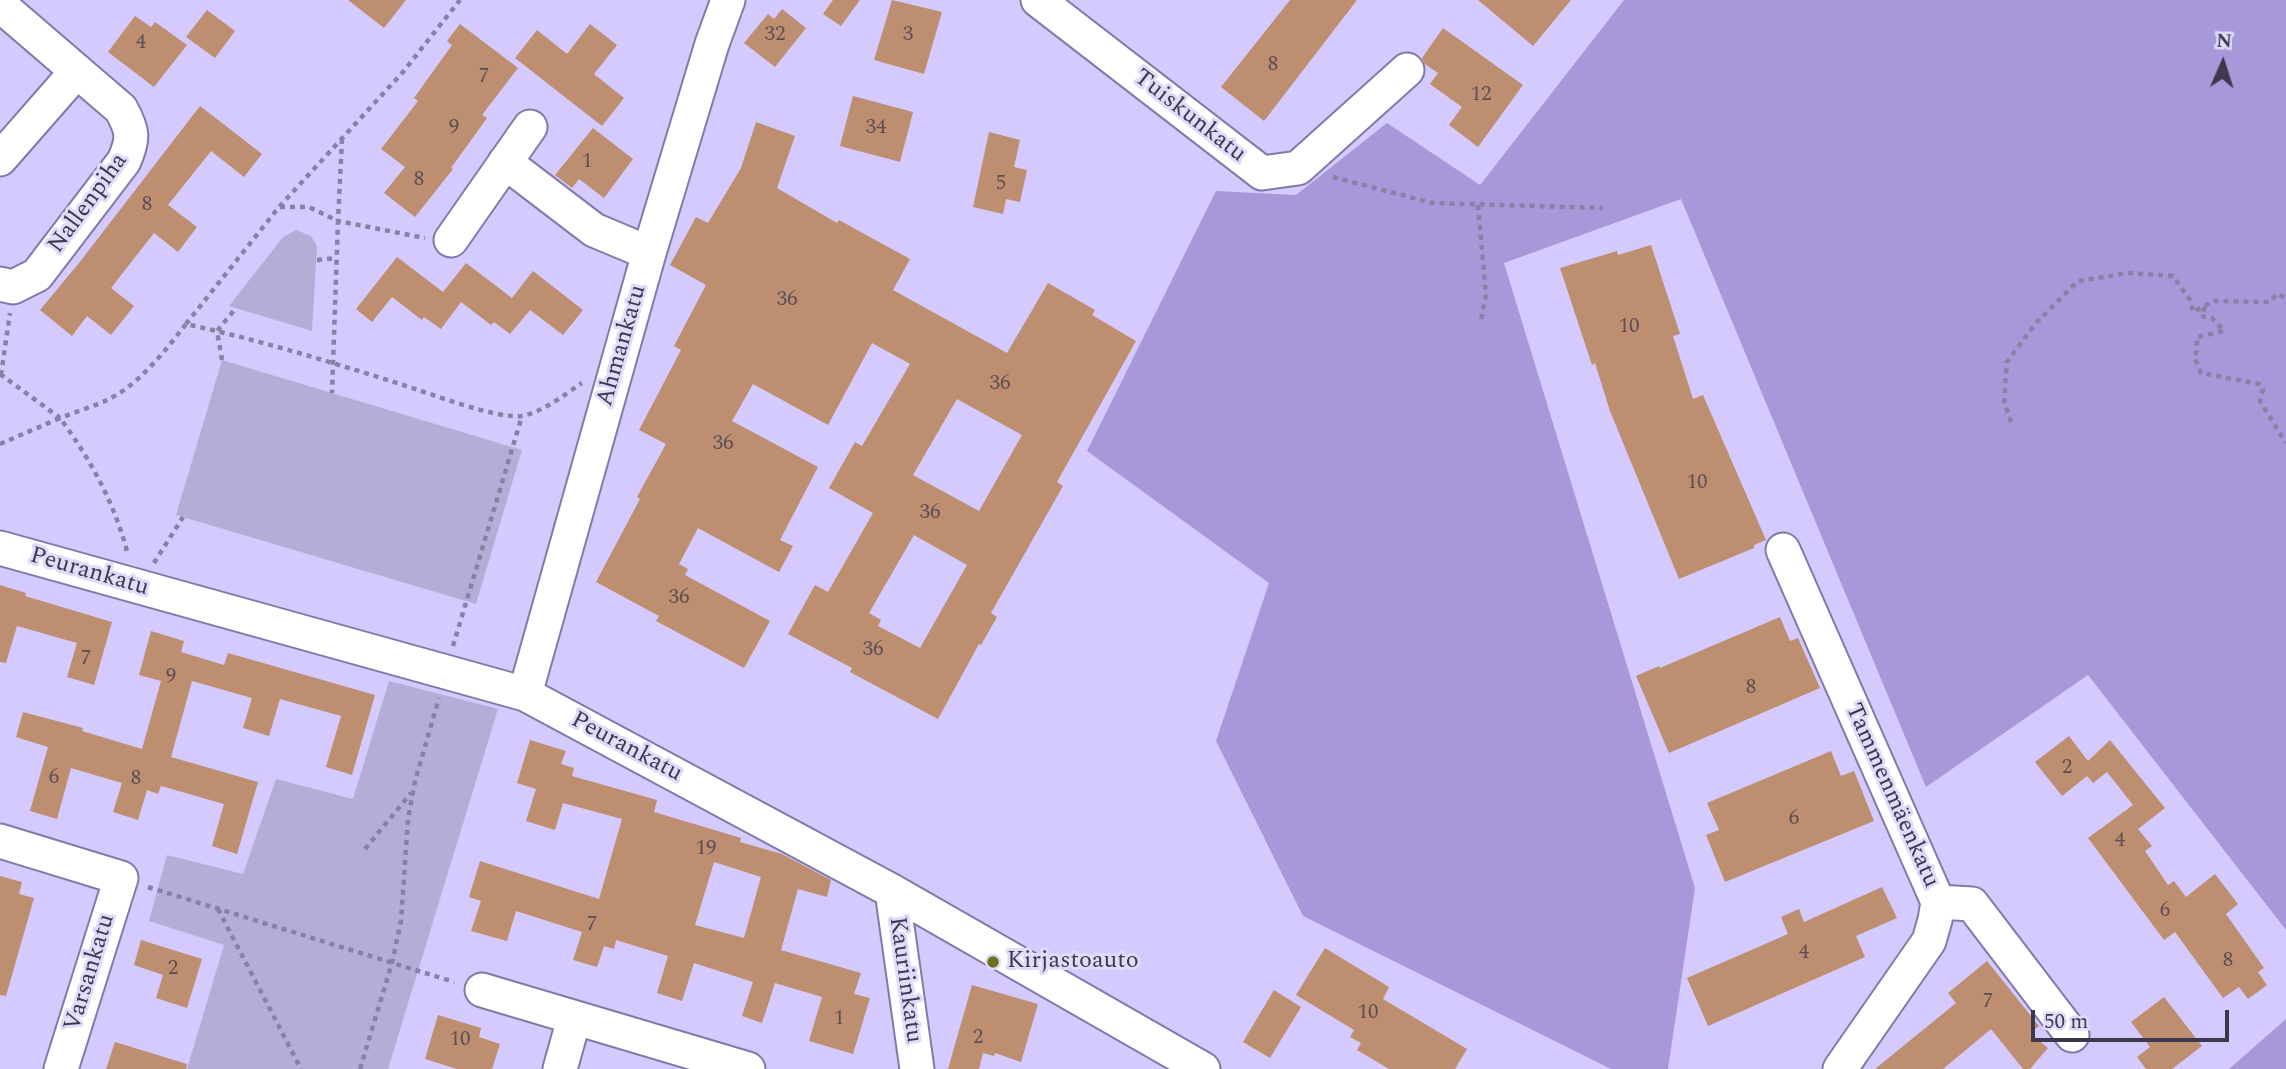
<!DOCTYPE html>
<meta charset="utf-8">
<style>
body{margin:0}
#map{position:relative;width:2286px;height:1069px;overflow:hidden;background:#d4cafe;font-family:Spectral,serif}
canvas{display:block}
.north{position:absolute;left:2188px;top:28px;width:70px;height:70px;-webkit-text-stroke:5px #e0dbfa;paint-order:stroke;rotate:3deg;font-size:19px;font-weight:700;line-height:28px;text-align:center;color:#3d384d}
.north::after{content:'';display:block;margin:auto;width:24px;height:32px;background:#3d384d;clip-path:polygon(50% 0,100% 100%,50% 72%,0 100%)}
.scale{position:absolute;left:2031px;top:1010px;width:198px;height:32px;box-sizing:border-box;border:4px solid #3d384d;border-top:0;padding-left:9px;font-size:21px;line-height:24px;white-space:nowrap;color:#3d384d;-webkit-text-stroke:5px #e0dbfa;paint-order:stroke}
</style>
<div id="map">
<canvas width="2286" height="1069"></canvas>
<div class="north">N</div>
<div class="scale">50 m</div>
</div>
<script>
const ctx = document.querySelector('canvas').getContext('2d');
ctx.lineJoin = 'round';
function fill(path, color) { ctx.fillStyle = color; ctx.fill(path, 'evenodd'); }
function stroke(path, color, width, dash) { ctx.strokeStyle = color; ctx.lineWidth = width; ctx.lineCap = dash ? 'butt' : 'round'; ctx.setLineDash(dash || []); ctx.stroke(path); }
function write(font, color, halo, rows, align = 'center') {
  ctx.font = font + ' Spectral,serif'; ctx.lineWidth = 6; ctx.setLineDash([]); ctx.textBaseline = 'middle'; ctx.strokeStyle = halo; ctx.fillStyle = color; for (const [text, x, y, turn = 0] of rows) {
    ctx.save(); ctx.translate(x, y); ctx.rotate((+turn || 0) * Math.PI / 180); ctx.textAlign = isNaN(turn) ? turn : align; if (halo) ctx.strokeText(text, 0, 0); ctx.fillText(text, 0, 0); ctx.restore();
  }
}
fill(new Path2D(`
 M296 230 311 236 317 246 312 331 229 306 283 237Z
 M222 360 522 450 476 604 176 515Z
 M389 681 498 709 388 1069H187L224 945 149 921 167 855 243 874 276 779 353 799Z`), '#b5add8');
fill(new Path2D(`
 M1624 0H2286V930L2088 675 1926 787 1681 199 1504 263 1695 888 1668 1069H1611L1303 916 1216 741 1269 583 1087 451 1216 191 1296 195 1387 123 1480 185Z
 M2286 1019V1069H2229Z`), '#a798da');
fill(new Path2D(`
 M348 0H406L384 28Z
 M833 0H860L841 26 823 14Z
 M892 0 942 12 924 74 874 60Z
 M1290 0H1357L1264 121 1221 87Z
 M1478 0H1571L1533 46Z
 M782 9 806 28 775 67 744 43 768 14 774 19Z
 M207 10 235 31 215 58 186 37Z
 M135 16 151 27 155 22 187 45 154 87 108 52Z
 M460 24 518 68 482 115 487 118 451 168 453 169 415 217 384 193 405 167 381 149 418 101 414 98 452 45 447 41Z
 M590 24 617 45 594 74 624 98 602 126 515 58 537 30 567 54Z
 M1443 28 1523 85 1478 147 1449 125 1462 107 1430 84 1438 73 1425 64 1422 58Z
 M853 96 913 112 900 162 840 146Z
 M200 106 262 154 244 177 211 151 168 205 197 227 178 252 154 233 111 288 134 306 111 335 87 316 72 336 40 310 79 263Z
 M756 122 795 136 777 188 837 223 839 220 910 259 893 290 1007 353 1048 283 1095 310 1092 315 1136 341 1057 482 1063 486 991 613 997 617 981 645 979 644 938 719 850 672 852 668 788 634 815 585 828 592 873 513 829 488 855 442 862 446 910 364 872 343 828 425 753 384 732 421 818 467 780 540 793 546 779 572 698 528 679 564 688 569 685 575 770 621 744 668 656 621 659 616 596 582 640 499 637 497 666 444 639 430 681 350 674 346 706 285 670 265 696 217 708 223 741 168ZM957 399 1022 435 979 511 913 475ZM914 535 967 565 920 648 878 626 881 620 869 613Z
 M593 128 633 159 604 198 579 179 572 188 555 175Z
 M989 132 1020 140 1014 167 1027 170 1020 202 1006 199 1003 214 973 207Z
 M1651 245 1680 334 1673 336 1693 399 1703 395 1766 540 1754 545V548L1679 579 1610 411 1595 363 1592 365 1560 268 1617 251 1618 255Z
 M397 257 443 292 466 263 512 298 533 271 583 310 563 335 530 310 510 334 494 322 491 325 461 302 441 329 424 317 422 320 392 297 372 322 356 309Z
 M0 585 26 593 25 596 112 622 94 685 67 677 77 643 17 626 6 663 0 662Z
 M1780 617 1790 641 1798 638 1820 688 1669 753 1636 676 1659 666 1660 668Z
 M151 631 184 641 181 652 224 665 228 653 375 695 352 775 326 767 341 716 280 699 269 736 243 728 252 698 192 681 171 757 258 782 237 854 212 846 224 804 161 786 158 794 147 790 138 820 113 812 122 783 71 768 57 819 30 811 48 747 16 737 23 712 83 728 82 731 142 749 161 681 139 675Z
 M2069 736 2088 761 2110 740 2165 808 2138 829 2152 846 2145 851 2168 885 2174 881 2186 897 2215 874 2238 904 2226 914 2264 968 2258 972 2267 985 2248 999 2239 987 2223 998 2175 932 2164 940 2088 838 2133 805 2107 772 2093 783 2087 776 2062 796 2035 762Z
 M530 740 566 751 561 764 574 768 572 776 657 800 654 812 741 838 740 842 782 854 831 880 827 897 798 889 781 950 861 973 854 994 870 998 853 1054 809 1041 822 997 775 983 762 1023 742 1016 753 982 694 963 682 1001 657 993 668 956 616 940 614 949 604 946 597 967 573 960 582 932 516 911 507 941 471 931 481 901 469 897 480 861 599 899 622 819 563 803 555 830 526 821 536 789 517 783ZM714 862 761 877 744 938 695 925Z
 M1831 751 1841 776 1854 771 1874 821 1725 882 1706 835 1719 830 1707 803Z
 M0 876 22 882 19 894 34 898 6 996 0 995Z
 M1882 887 1897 918 1856 936 1865 957 1708 1026 1687 978 1788 934 1781 917 1799 909 1804 922Z
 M141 940 202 959 187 1008 156 998 163 975 134 965Z
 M1325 948 1389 987 1383 999 1467 1049 1455 1069H1389L1357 1050 1361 1043 1350 1037 1354 1030 1296 995Z
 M1987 961 2039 1026 2030 1033 2048 1048 2030 1069H2023L1991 1029 1943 1069H1875L1956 1003 1948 993Z
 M972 985 1038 1004 1021 1062 995 1053 994 1056 983 1053 979 1069H948Z
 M1274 990 1301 1007 1270 1058 1243 1042Z
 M2164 997 2202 1046 2172 1069H2146L2137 1057 2150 1047 2131 1022Z
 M438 1015 481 1028 479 1037 500 1044 492 1069H457L425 1059Z
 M115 1042 187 1064 186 1069H106Z`), '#bd8e6f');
const minor = new Path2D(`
 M1038 0 1262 173 1298 168 1407 70
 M0 5 121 109C133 131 134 138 124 161L37 275 13 287 0 284
 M0 159 77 71
 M505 162 594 230 649 253
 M451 240 530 127
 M0 548 525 694 892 891 1203 1069
 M1783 550 1938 902 1935 920 1929 941 1840 1069
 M525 694 649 253 712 44 728 0
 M0 841 121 878 61 1069
 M892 891 917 1069
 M1938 902 1972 904 2072 1035
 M482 990 748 1069
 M560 1069 574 1019`);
stroke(minor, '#8379a9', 37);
stroke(new Path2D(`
 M342 139 338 221 425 238
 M1333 177 1432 203 1603 208
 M1478 205 1486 295 1481 320
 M280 207H309L338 221 332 393
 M317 260 336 258
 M2205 307 2201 316 2212 318 2224 331 2197 337V351L2194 356 2201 373 2259 384 2263 389 2260 401 2286 443
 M186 324 279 207 403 72 460 0
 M222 360 217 331 236 308
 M0 374 60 418C75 412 92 407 107 400 139 385 164 352 186 324 259 340 331 362 403 385 429 393 496 419 521 416 542 413 565 394 582 383
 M1 375 10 313
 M2011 422 2004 401 2007 362 2036 323 2078 281 2128 273 2173 276 2190 300 2193 312 2214 301 2270 302 2277 294 2286 298
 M0 444 60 418C91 460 115 504 128 555
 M154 563 183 517
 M453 646 522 416
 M365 849 411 793
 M148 887 454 982
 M218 909 301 1069
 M360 1069 392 963 401 921 408 819 415 781 439 698`), '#8880a5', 4.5, [5, 5]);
stroke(minor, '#fff', 33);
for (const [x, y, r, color] of [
 [993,962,7,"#6b7219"]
]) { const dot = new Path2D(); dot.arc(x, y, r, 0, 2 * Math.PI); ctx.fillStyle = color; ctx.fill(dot); stroke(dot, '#e0dbfa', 2.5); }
write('21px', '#5d4e56', null, [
 ["32",775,36],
 ["3",908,36],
 ["4",141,44],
 ["8",1273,66],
 ["7",484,78],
 ["12",1481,96],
 ["9",454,129],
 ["34",876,129],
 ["1",587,163],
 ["8",419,181],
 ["5",1001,185],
 ["8",147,206],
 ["36",787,301],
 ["10",1629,328],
 ["36",1000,385],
 ["36",723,445],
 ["10",1697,484],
 ["36",930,514],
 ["36",679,599],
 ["36",873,651],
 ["7",86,660],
 ["9",171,678],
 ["8",1751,689],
 ["2",2067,769],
 ["6",54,779],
 ["8",136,780],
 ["6",1794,820],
 ["4",2120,842],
 ["19",706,850],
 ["6",2165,912],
 ["7",592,926],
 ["4",1804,954],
 ["8",2228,962],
 ["2",173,970],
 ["7",1988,1003],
 ["10",1368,1014],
 ["1",839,1020],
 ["2",978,1039],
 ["10",460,1041]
]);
write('24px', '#3d384d', '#e0dbfa', [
 ["Tuiskunkatu",1189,117,38],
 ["Nallenpiha",89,204,-54],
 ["Ahmankatu",623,346,-74],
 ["Peurankatu",89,573,16],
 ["Peurankatu",626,748,28],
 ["Tammenmäenkatu",1891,796,66],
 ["Varsankatu",91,973,-73],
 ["Kauriinkatu",904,980,82]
]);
write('24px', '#3d384d', '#e0dbfa', [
 ["Kirjastoauto",1007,962]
], 'left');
</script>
